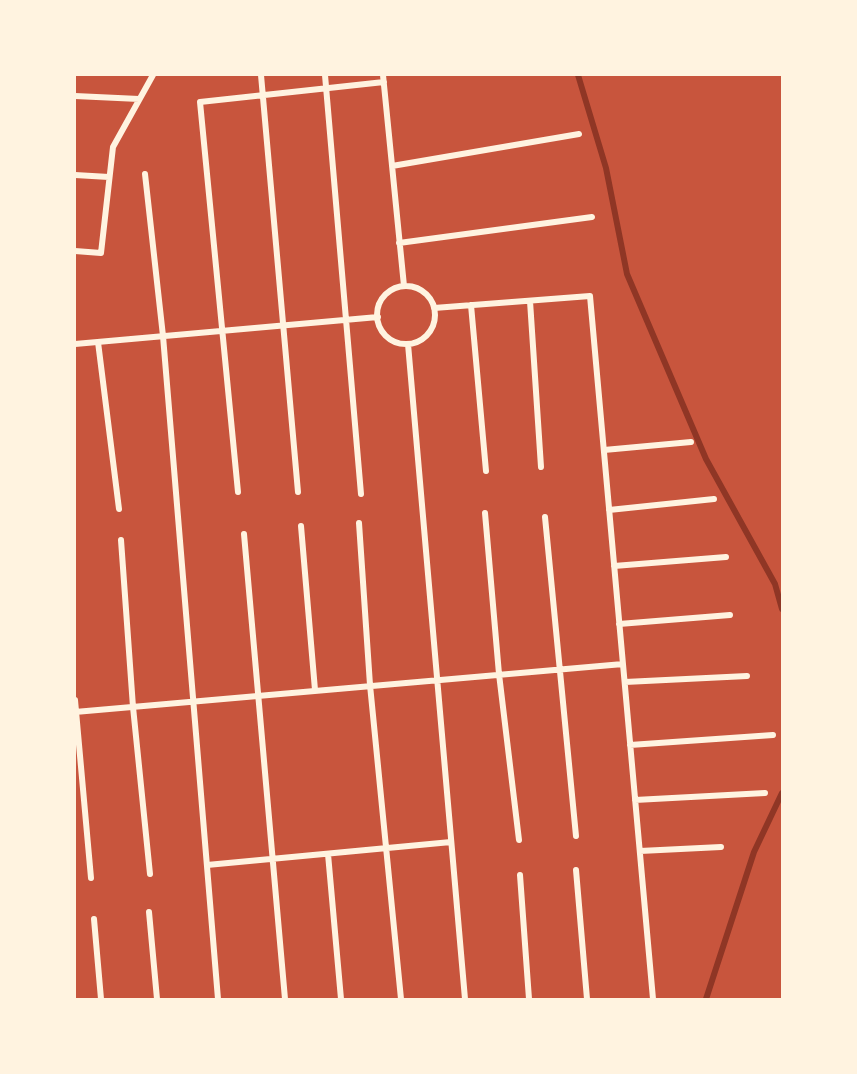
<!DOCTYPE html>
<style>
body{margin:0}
#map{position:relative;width:857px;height:1074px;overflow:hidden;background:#c8553d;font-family:Rubik,sans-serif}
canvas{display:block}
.frame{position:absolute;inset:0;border:76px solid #fff3e0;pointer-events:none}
</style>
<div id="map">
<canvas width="857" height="1074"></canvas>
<div class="frame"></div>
</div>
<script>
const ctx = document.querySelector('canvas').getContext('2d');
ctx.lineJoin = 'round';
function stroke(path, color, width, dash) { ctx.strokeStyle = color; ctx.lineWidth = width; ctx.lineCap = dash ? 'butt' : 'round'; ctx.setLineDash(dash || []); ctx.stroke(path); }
stroke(new Path2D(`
 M578 75 606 168 627 274 706 459 775 584 782 609
 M706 999 754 852 782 793`), '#8f3625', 6);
stroke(new Path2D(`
 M261 75 298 492
 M325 75 361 494
 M383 75 404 286
 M75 96 139 99
 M392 166 579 134
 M145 174 163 336 218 999
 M75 175 109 177
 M399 243 592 217
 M75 251 101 253 113 147 153 75
 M377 315a29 29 0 1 1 58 0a29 29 0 1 1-58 0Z
 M530 301 541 467
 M471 305 486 471
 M434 308 590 296 653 999
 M98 342 119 509
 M75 344 378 317
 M408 344 465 999
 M604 450 691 442
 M238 492 200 102 384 82
 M609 510 714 499
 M485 513 499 674 519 840
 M545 517 576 836
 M359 523 370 685 401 999
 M301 526 315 690
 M244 534 285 999
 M121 540 133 707 150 874
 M614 566 726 557
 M619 624 730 615
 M625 682 747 676
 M75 700 91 878
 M75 712 623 664
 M630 745 773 735
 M635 800 765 793
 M640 851 721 847
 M328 854 341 999
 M207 865 451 842
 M576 870 587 999
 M520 875 529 999
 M149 912 157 999
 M94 919 101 999`), '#fff3e0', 6);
</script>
